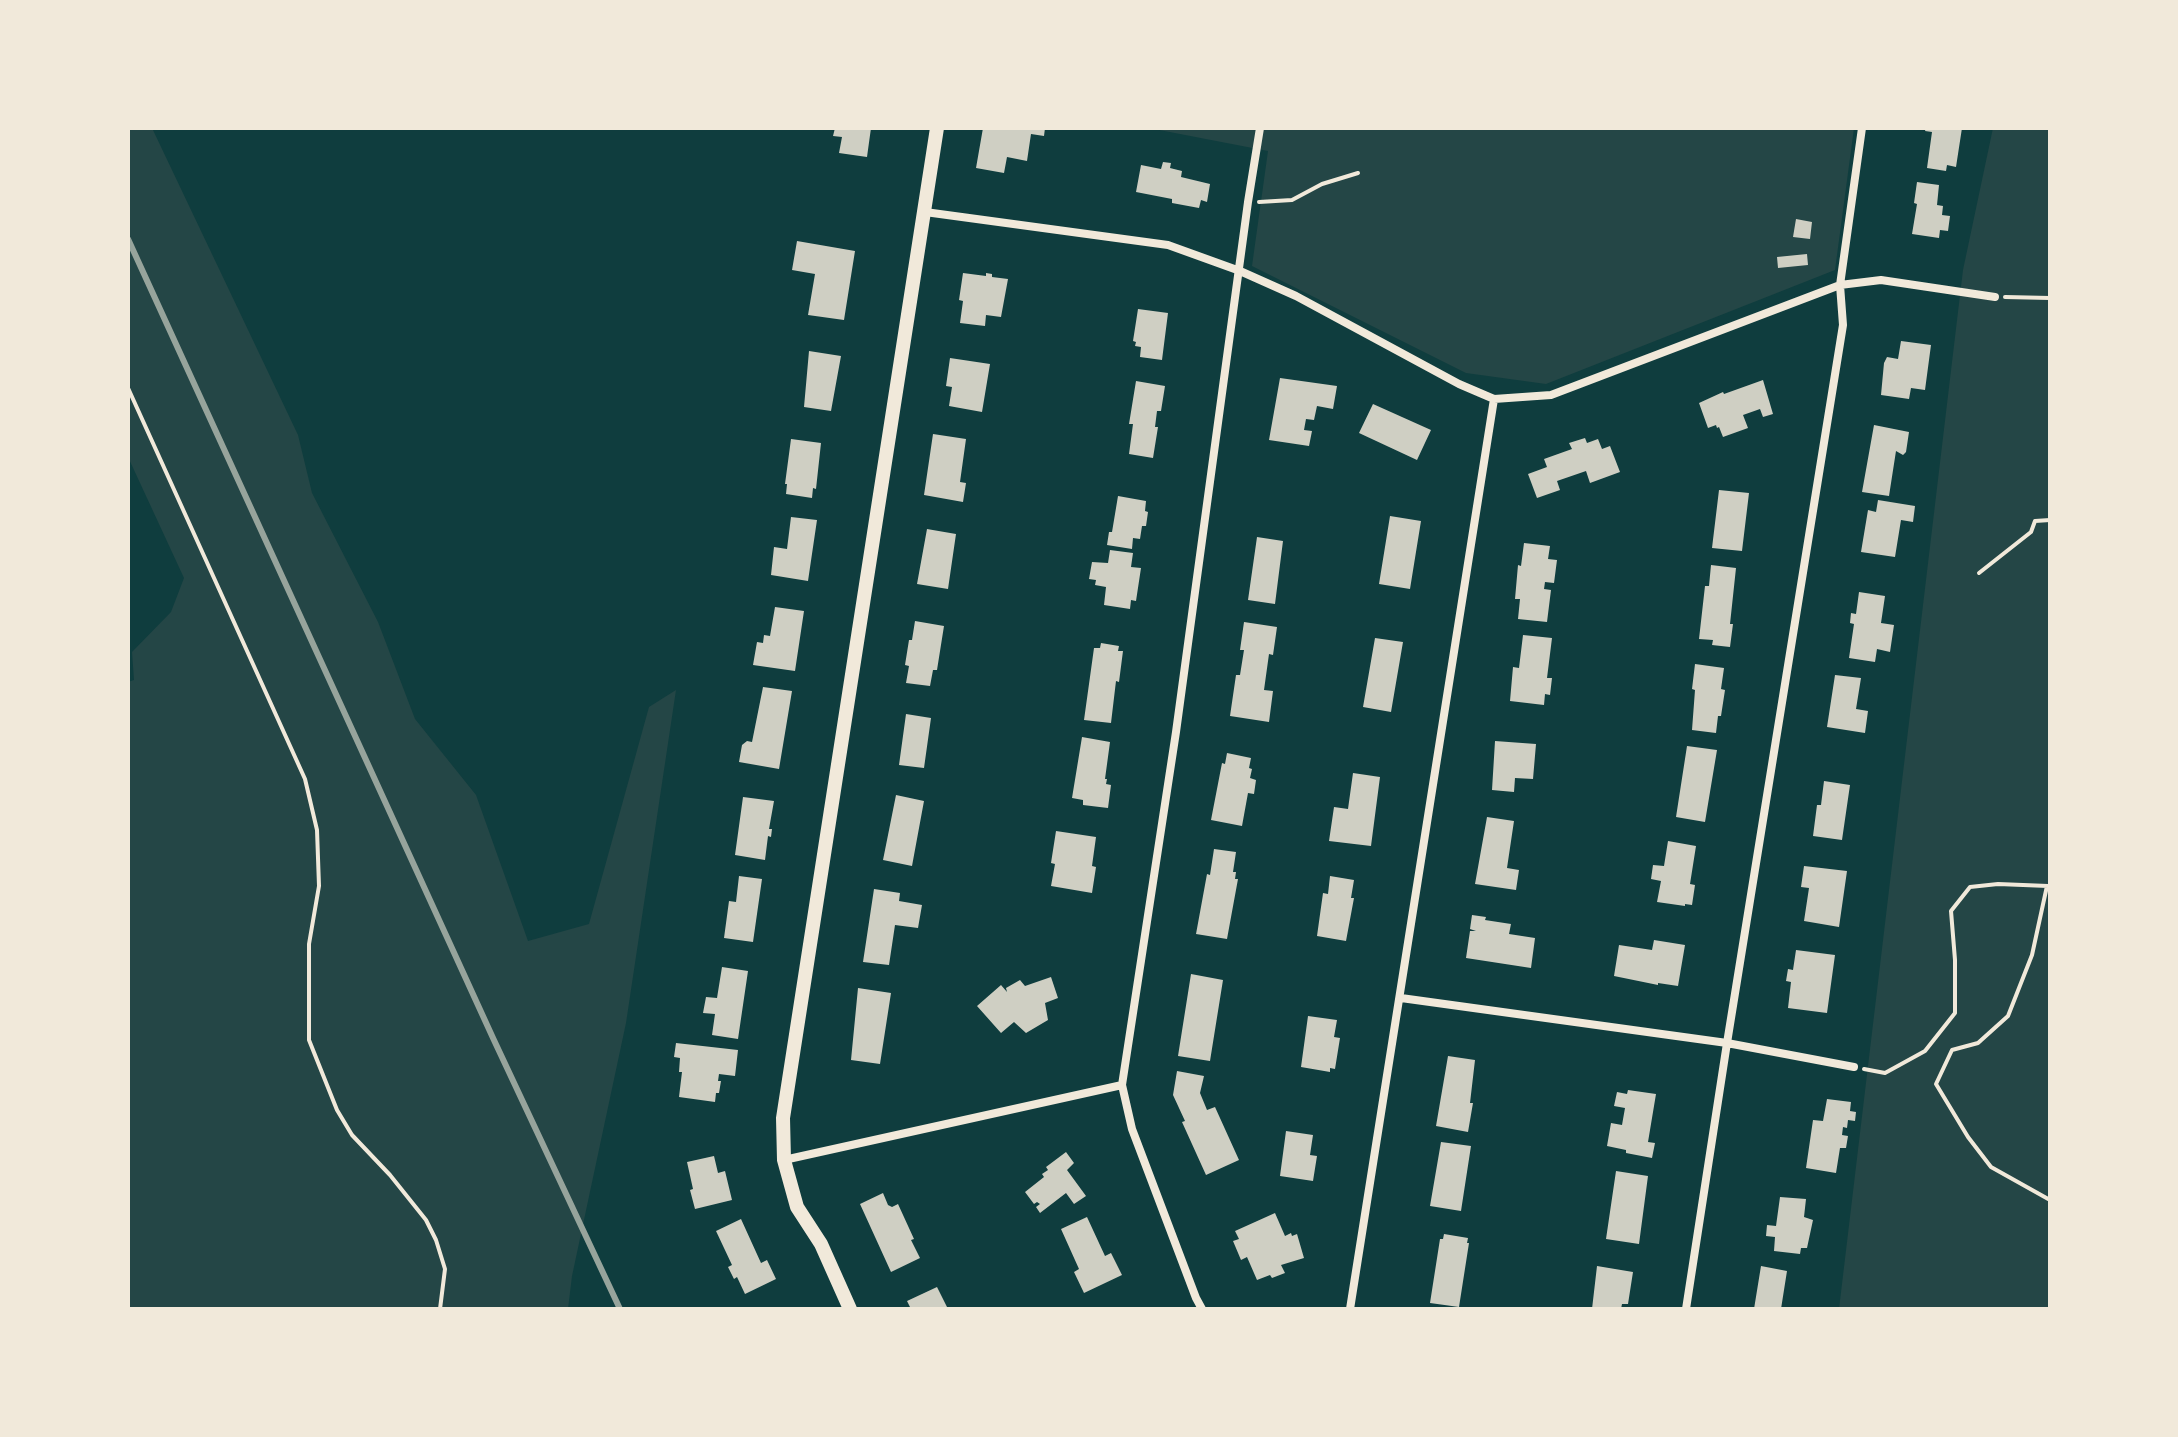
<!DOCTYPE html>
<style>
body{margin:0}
#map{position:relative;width:2178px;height:1437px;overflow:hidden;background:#0f3d3e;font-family:Barlow,sans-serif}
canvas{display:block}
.frame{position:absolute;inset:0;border:130px solid #f1e9da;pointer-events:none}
</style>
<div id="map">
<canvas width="2178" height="1437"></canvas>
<div class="frame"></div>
</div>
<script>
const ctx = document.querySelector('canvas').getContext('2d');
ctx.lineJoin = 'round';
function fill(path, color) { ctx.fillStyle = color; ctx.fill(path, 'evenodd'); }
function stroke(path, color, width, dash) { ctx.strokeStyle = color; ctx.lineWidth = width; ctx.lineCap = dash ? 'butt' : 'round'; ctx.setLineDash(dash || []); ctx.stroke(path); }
fill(new Path2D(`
 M128 128H152L298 435 312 493 378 622 415 719 476 795 528 941 589 924 649 707 676 690 626 1023 572 1276 568 1309H128V682L134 680 132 652 171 612 184 578 128 457Z
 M1149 128H1854L1835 270 1546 384 1466 373 1252 266 1268 151Z
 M1993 128H2050V1309H1839L1963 270Z`), '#244646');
fill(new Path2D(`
 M835 128H871L867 157 839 153 842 137 833 136Z
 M983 128H1045L1044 136 1031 134 1027 161 1007 157 1004 173 976 168Z
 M1926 128H1962L1956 167 1947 165 1946 171 1927 168 1932 132 1925 131Z
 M1163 162 1171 163 1170 168 1182 171 1181 177 1210 184 1207 202 1201 200 1199 208 1172 203V199L1136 192 1141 165 1161 169Z
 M1917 182 1939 185 1937 205 1943 206 1942 215 1950 216 1948 231 1940 230 1939 238 1912 234 1917 204 1914 203Z
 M1796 219 1812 222 1810 239 1793 237Z
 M797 241 855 251 844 320 808 315 815 274 792 270Z
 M1807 254 1808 265 1778 268 1777 257Z
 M963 273 986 276V273L992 274V277L1008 279 1001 317 986 315 985 326 960 323 963 301 959 300Z
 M1138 309 1168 313 1162 360 1140 357 1141 347 1135 346 1136 342 1133 341Z
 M1901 341 1931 345 1925 390 1911 388 1909 399 1881 395 1884 363 1887 357 1898 359Z
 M809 351 841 356 831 411 804 407Z
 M950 358 990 364 982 412 949 406 952 387 946 386Z
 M1280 378 1337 386 1333 409 1317 406 1314 420 1306 419 1304 430 1312 431 1309 446 1269 440Z
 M1763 380 1773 414 1763 417 1760 409 1743 415 1748 428 1723 437 1719 427 1717 428 1716 425 1708 428 1699 403 1723 392 1724 394Z
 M1136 381 1165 386 1161 411H1157L1155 427H1158L1153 458 1129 454 1133 424H1129Z
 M1373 404 1431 430 1417 460 1359 433Z
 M1874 425 1909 432 1906 452 1903 455 1896 451 1889 496 1862 492Z
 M933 434 966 439 960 482 966 483 963 502 924 495Z
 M1585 438 1587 443 1598 439 1602 449 1610 446 1620 472 1590 483 1586 471 1557 481 1560 490 1537 498 1528 474 1547 467 1544 459 1572 449 1569 443Z
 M791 439 821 443 816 489 813 488 812 498 786 494 787 484H785Z
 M1719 490 1749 493 1742 551 1712 548Z
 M1118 496 1146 501 1145 511 1148 512 1146 526H1142L1140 539 1133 538 1132 549 1107 545 1109 532H1112Z
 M1878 500 1915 506 1913 522 1901 520 1895 557 1861 552 1868 510 1876 512Z
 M1390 516 1421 521 1410 589 1379 584Z
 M791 517 817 520 808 581 771 575 774 547 787 549Z
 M927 529 956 534 948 589 917 584Z
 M1257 537 1283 541 1275 604 1248 600Z
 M1524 543 1550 546 1548 559 1557 560 1554 583 1545 582 1544 589 1551 590 1547 622 1518 619 1520 599H1515L1518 565 1521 566Z
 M1110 550 1133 553 1131 567 1141 568 1136 601 1131 600 1130 609 1104 605 1106 587 1095 585 1096 580 1089 579 1092 562 1108 563Z
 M1711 565 1736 568 1730 624H1733L1730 647 1712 645 1713 640 1699 639 1705 586H1709Z
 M1859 592 1885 596 1881 623 1894 625 1890 652 1877 649 1875 662 1849 658 1854 624 1850 623 1851 613 1856 614Z
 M775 607 804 611 795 671 753 665 757 642 763 643 764 635 770 636Z
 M915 621 944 626 937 670H933L930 686 906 683 909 666 905 665 909 640H912Z
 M1244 622 1277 627 1273 655 1269 654 1264 690 1273 691 1269 722 1230 716 1236 675H1240L1244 650H1240Z
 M1523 635 1552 638 1547 678H1552L1550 695 1545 694 1544 705 1510 701 1513 667 1519 668Z
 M1375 638 1403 642 1391 712 1363 707Z
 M1101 643 1119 646 1118 651H1123L1119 682 1116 681 1111 723 1084 720 1094 648H1100Z
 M1695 664 1724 668 1721 689 1725 690 1721 716H1718L1716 733 1692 730 1695 690 1692 689Z
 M1835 675 1861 678 1856 709 1868 711 1865 733 1827 727Z
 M763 687 792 691 779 769 739 762 742 745 747 741 752 742Z
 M906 714 931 718 924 768 899 765Z
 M1082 737 1110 742 1105 779H1107L1106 784 1111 785 1108 808 1083 805V800L1072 798Z
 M1495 741 1536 744 1533 779 1515 778 1514 792 1492 790Z
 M1687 746 1717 750 1705 822 1676 817Z
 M1227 753 1251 758 1249 768 1252 769 1250 778 1256 780 1254 794 1248 793 1242 826 1211 820 1222 763 1225 764Z
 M1353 773 1380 777 1371 846 1329 841 1334 807 1348 809Z
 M1824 781 1850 785 1842 840 1813 836 1817 805H1821Z
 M896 795 924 801 912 866 883 860Z
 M743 797 774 801 769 829H772L771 837 768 836 765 860 735 855Z
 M1487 817 1514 821 1507 868 1519 870 1516 890 1475 884Z
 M1056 831 1096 837 1092 866 1096 867 1092 893 1051 886 1055 864 1051 863Z
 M1668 841 1696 846 1690 884 1695 885 1692 905 1685 904V906L1657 902 1661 881 1651 879 1653 865 1664 866Z
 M1214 849 1236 852 1233 872H1236L1235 879H1238L1227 939 1196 934 1207 874 1210 875Z
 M1804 866 1847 871 1839 927 1804 921 1809 888 1801 887Z
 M739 876 762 879 753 942 724 938 729 901 736 902Z
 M1330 876 1354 880 1351 898H1354L1346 941 1317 936 1323 893 1328 894Z
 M874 889 900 893 899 901 922 905 918 928 895 925 889 965 863 962Z
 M1472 915 1486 917 1485 920 1511 924 1509 934 1535 938 1531 968 1466 958 1470 931H1476L1470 929Z
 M1654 940 1685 945 1678 986 1658 983V985L1614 976 1619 945 1652 950Z
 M1796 950 1835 955 1827 1013 1788 1008 1791 982 1786 981 1788 969 1793 970Z
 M722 967 748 971 738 1039 712 1035 715 1014 703 1013 706 997 717 998Z
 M1191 974 1223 980 1210 1061 1178 1056Z
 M1051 977 1058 998 1045 1003 1048 1020 1026 1033 1014 1022 1001 1033 977 1006 1001 985 1007 992 1006 988 1020 980 1025 986Z
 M858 988 891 993 880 1064 851 1060Z
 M1308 1016 1337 1020 1334 1037 1340 1038 1335 1069 1330 1068V1072L1301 1067Z
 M676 1043 738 1050 735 1076 719 1074 718 1081H721L719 1093H716L715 1102 679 1097 682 1072H679L680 1058 674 1057Z
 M1448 1056 1475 1060 1470 1103H1473L1468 1132 1436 1126Z
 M1177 1071 1204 1076 1200 1093 1207 1110 1215 1107 1239 1160 1206 1175 1182 1122 1185 1121 1173 1095Z
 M1628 1090 1656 1094 1648 1142 1655 1143 1652 1158 1626 1153V1150L1607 1146 1611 1123 1622 1125 1625 1108 1614 1106 1617 1092 1627 1094Z
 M1827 1099 1851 1102 1850 1111 1856 1112 1855 1121 1848 1120 1847 1128 1843 1127 1842 1135 1848 1136 1846 1148H1840L1836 1173 1806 1168 1813 1120 1823 1121Z
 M1286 1131 1313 1135 1310 1155 1317 1156 1313 1181 1280 1176Z
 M1441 1142 1471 1146 1461 1211 1430 1206Z
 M1066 1152 1074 1163 1067 1170 1086 1196 1074 1204 1066 1193 1040 1213 1036 1207 1040 1204 1037 1202 1034 1204 1025 1192 1044 1177 1042 1174 1048 1170 1046 1167Z
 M714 1156 718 1173 725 1171 732 1200 695 1209 690 1190 693 1189 687 1162Z
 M1616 1171 1648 1176 1639 1244 1606 1239Z
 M883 1193 888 1205 892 1207 898 1204 914 1239 911 1240 920 1258 891 1272 860 1204Z
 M1780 1197 1806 1199 1804 1217 1813 1220 1807 1248H1801L1800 1254 1774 1251 1775 1237 1766 1236 1767 1225 1776 1226Z
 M1275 1213 1285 1236 1291 1233 1292 1236 1297 1234 1304 1258 1281 1265 1285 1273 1272 1278 1270 1275 1257 1280 1247 1257 1241 1260 1233 1241 1239 1239 1235 1231Z
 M1087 1217 1105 1256 1111 1253 1122 1275 1084 1293 1074 1272 1079 1269 1061 1229Z
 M741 1219 761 1263 767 1260 776 1279 745 1294 737 1277 734 1279 728 1267 732 1265 716 1231Z
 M1444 1234 1468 1238 1467 1243H1469L1459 1307 1430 1303 1440 1239H1443Z
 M1597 1266 1633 1272 1628 1304H1622L1621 1309H1592Z
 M1761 1266 1787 1271 1781 1309H1754Z
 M937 1287 948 1309H911L907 1301Z`), '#cfcfc3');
stroke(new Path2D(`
 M1259 202 1292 200 1322 184 1358 173
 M2005 297 2050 298
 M128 388 305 779 317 830 319 886 309 944V1040L337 1110 352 1135 390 1175 426 1220 436 1240 445 1269 440 1309
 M1979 573 2031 532 2035 521 2050 520
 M2047 886 2032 955 2008 1016 1978 1043 1952 1050 1936 1084 1968 1137 1991 1167 2050 1200
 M1864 1069 1885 1073 1925 1051 1955 1013V960L1951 911 1970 887 1998 884 2048 886`), '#f1e9da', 4);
stroke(new Path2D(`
 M925 212 1168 245 1240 271 1296 296 1459 384 1494 399 1551 395 1840 285 1881 280 1995 297
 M1401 998 1727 1043 1854 1067
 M784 1160 1122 1085
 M1202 1309 1196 1298 1132 1129 1122 1085 1176 732 1248 202 1260 128
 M1350 1309 1494 399
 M1686 1309 1727 1043 1843 325 1840 285 1862 128`), '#f1e9da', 8);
stroke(new Path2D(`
 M850 1309 821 1244 797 1207 784 1160 783 1118 937 128`), '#f1e9da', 14);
stroke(new Path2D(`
 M128 239 493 1038 620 1309`), '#97a49c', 6);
</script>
